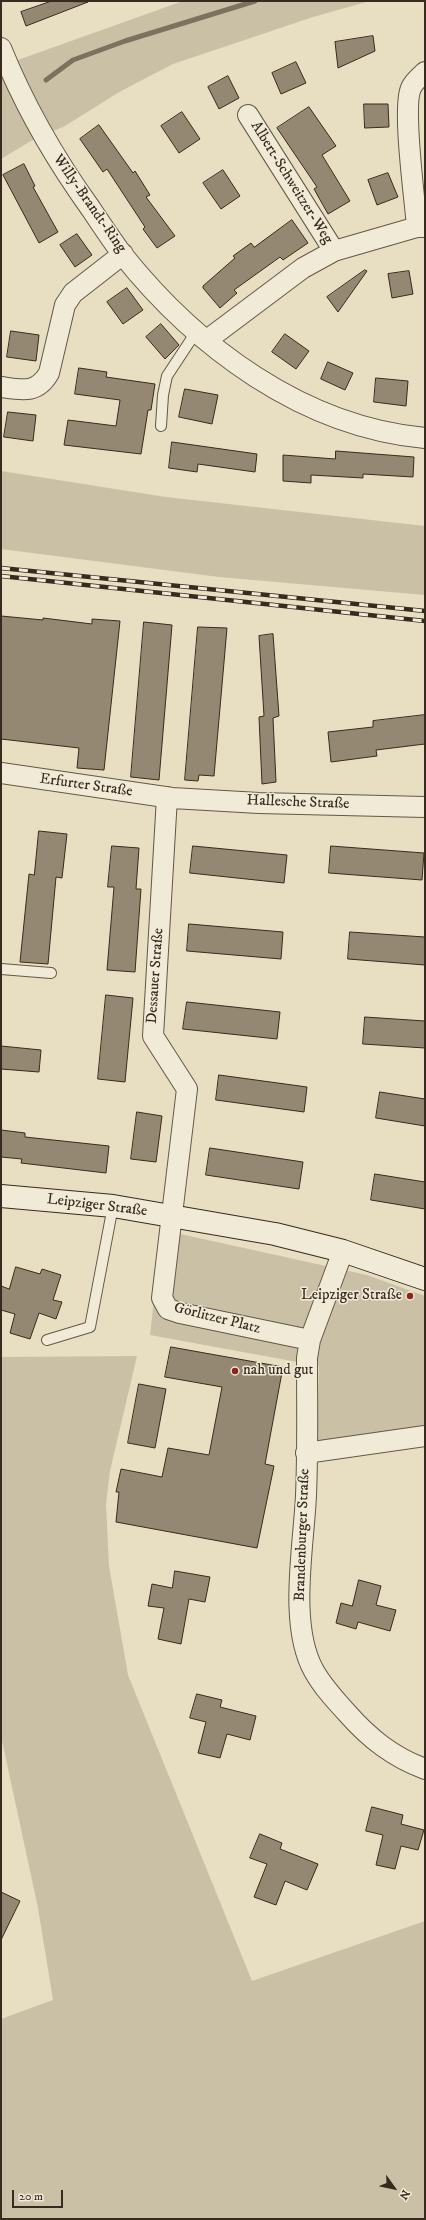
<!DOCTYPE html>
<meta charset="utf-8">
<style>
body{margin:0}
#map{position:relative;width:426px;height:2220px;overflow:hidden;background:#e8dfc2;font-family:"IM FELL DW Pica",serif}
canvas{display:block}
.frame{position:absolute;inset:0;border:2px solid #382a1e;pointer-events:none}
.north{position:absolute;left:374px;top:2168px;width:40px;height:40px;-webkit-text-stroke:3px #f0ead7;paint-order:stroke;rotate:123deg;font-size:11px;font-weight:700;line-height:16px;text-align:center;color:#382a1e}
.north::after{content:'';display:block;margin:auto;width:14px;height:18px;background:#382a1e;clip-path:polygon(50% 0,100% 100%,50% 72%,0 100%)}
.scale{position:absolute;left:12px;top:2190px;width:51px;height:18px;box-sizing:border-box;border:2px solid #382a1e;border-top:0;padding-left:5px;font-size:12px;line-height:14px;white-space:nowrap;color:#382a1e;-webkit-text-stroke:3px #f0ead7;paint-order:stroke}
</style>
<div id="map">
<canvas width="426" height="2220"></canvas>
<div class="frame"></div>
<div class="north">N</div>
<div class="scale">20 m</div>
</div>
<script>
const ctx = document.querySelector('canvas').getContext('2d');
ctx.lineJoin = 'round';
function fill(path, color) { ctx.fillStyle = color; ctx.fill(path, 'evenodd'); }
function stroke(path, color, width, dash) { ctx.strokeStyle = color; ctx.lineWidth = width; ctx.lineCap = dash ? 'butt' : 'round'; ctx.setLineDash(dash || []); ctx.stroke(path); }
function write(font, color, halo, rows, align = 'center') {
  ctx.font = font + ' "IM FELL DW Pica",serif'; ctx.lineWidth = 3; ctx.setLineDash([]); ctx.textBaseline = 'middle'; ctx.strokeStyle = halo; ctx.fillStyle = color; for (const [text, x, y, turn = 0] of rows) {
    ctx.save(); ctx.translate(x, y); ctx.rotate((+turn || 0) * Math.PI / 180); ctx.textAlign = isNaN(turn) ? turn : align; if (halo) ctx.strokeText(text, 0, 0); ctx.fillText(text, 0, 0); ctx.restore();
  }
}
fill(new Path2D(`
 M183 1H370L313 17 173 64 121 91 65 126 31 141 1 159V66Z
 M1 471 166 497 425 526V595L219 577 1 549Z
 M162 1230 367 1275 425 1296V1425L317 1446 319 1366 150 1335Z
 M137 1356 110 1471 106 1504 109 1566 128 1675 252 1981 425 1921V2219H1V2019L53 2000 38 1908 1 1736V1357Z`), '#cac0a6');
stroke(new Path2D(`
 M46 80 73 60 125 41 255 1`), '#7e715f', 5);
const building = new Path2D(`
 M52 1 88 2 26 26 21 12Z
 M373 36 375 51 338 68 335 42Z
 M296 62 306 83 281 94 272 73Z
 M228 76 239 98 219 109 208 87Z
 M364 104H388L389 127 365 128Z
 M309 107 336 146 322 155 350 201 328 214 314 189 317 187 277 128Z
 M182 112 200 139 179 153 161 126Z
 M99 125 133 173 135 171 150 195 146 197 175 236 157 248 143 229 145 227 107 169 103 172 80 139Z
 M24 164 35 186 33 187 58 232 39 243 3 175Z
 M223 170 240 196 221 209 203 183Z
 M388 173 398 197 377 205 368 180Z
 M292 220 308 243 283 260 280 257 234 290 237 293 220 308 203 288V286L235 258 233 256 251 243 254 247Z
 M77 234 92 255 75 267 60 245Z
 M365 270 367 271 338 312 327 297Z
 M409 271 413 294 392 298 388 274Z
 M127 288 143 310 123 324 107 302Z
 M161 324 179 345 165 359 146 337Z
 M11 331 39 335 36 361 7 357Z
 M285 334 309 351 296 369 272 352Z
 M328 362 353 373 345 390 321 379Z
 M79 368 107 372 106 377 155 384 151 410H148L141 454 64 445 68 420 116 426 120 400 75 394Z
 M376 378 408 381 406 406 374 402Z
 M185 389 218 395 212 424 179 417Z
 M8 412 36 415 33 441 4 437Z
 M172 442 257 454 255 472 198 464 197 472 169 468Z
 M336 451 414 457 413 477 363 474V478L311 475V483L283 481V455L335 459Z
 M1 616 43 620V618L92 624V619L120 621 104 770 77 768 79 748 1 739Z
 M144 622 172 625 159 780 131 777Z
 M198 627 227 628 214 776 199 775 198 781 185 780Z
 M273 634 279 716 273 718 276 782 262 784 259 717 264 716 259 636Z
 M425 715V744L376 750 377 756 331 762 328 732 373 727V721Z
 M39 831 67 834 62 878 56 877 48 964 20 962 29 874 34 875Z
 M112 846 139 848 136 889H141L135 972 107 970 114 887H108Z
 M193 846 287 855 284 883 190 873Z
 M331 846 424 853 422 880 329 873Z
 M189 924 283 932 281 959 187 951Z
 M350 932 425 937V965L348 959Z
 M106 995 133 998 125 1082 98 1079Z
 M187 1002 280 1012 277 1039 183 1029Z
 M365 1017 425 1021V1048L363 1044Z
 M1 1046 41 1050 39 1072 1 1069Z
 M219 1075 307 1087 304 1112 216 1100Z
 M380 1092 425 1099V1126L376 1118Z
 M137 1112 162 1116 156 1162 131 1159Z
 M1 1130 25 1133V1137L109 1146 106 1173 21 1163 22 1159 1 1157Z
 M210 1148 303 1162 299 1189 206 1175Z
 M375 1174 425 1182V1209L371 1200Z
 M16 1267 40 1274 42 1269 61 1275 53 1300 62 1302 56 1319 39 1313 30 1339 10 1333 15 1314 1 1310V1286L9 1289Z
 M171 1347 283 1367 265 1464 274 1466 257 1548 116 1522 119 1492H116L121 1469 162 1477 168 1448 209 1455 222 1387 165 1377Z
 M139 1384 166 1389 155 1448 128 1443Z
 M175 1571 210 1577 205 1602 189 1599 181 1644 158 1639 164 1608 148 1606 152 1584 172 1588Z
 M359 1580 381 1586 376 1605 396 1610 390 1631 358 1622 356 1629 336 1623 341 1603 352 1606Z
 M197 1694 222 1700 220 1707 256 1716 250 1740 227 1734 220 1758 198 1753 206 1722 190 1718Z
 M372 1807 403 1815 401 1824 424 1830 418 1850 401 1846 395 1869 376 1865 383 1835 366 1831Z
 M260 1834 282 1843 280 1849 318 1864 307 1890 285 1881 276 1905 254 1897 267 1864 250 1858Z
 M1 1892 20 1901 1 1940Z`);
fill(building, '#948873');
stroke(building, '#382a1e', 1);
const lane = new Path2D(`
 M161 426 163 395 167 376 196 332
 M1 969 51 973
 M47 1340 90 1327 113 1206`);
const street = new Path2D(`
 M1 48C24 105 55 159 91 209 101 224 111 239 122 254 196 347 303 427 425 438
 M248 115 334 251
 M417 227C415 200 402 108 411 88 414 81 420 77 425 72
 M207 340 303 268 334 251 417 227H425
 M1 387C22 390 37 394 49 373L65 305 73 293 123 254
 M1 773 172 798 259 803 425 807
 M167 797 153 1036 187 1089 162 1298 168 1309 180 1313 310 1340
 M343 1251 310 1340 307 1358C307 1404 308 1449 306 1495 304 1545 288 1625 314 1671 323 1687 335 1700 347 1713 370 1739 393 1757 425 1769
 M306 1453 425 1436`);
const secondary = new Path2D(`
 M1 1196 113 1206 275 1234 343 1251 425 1279`);
stroke(lane, '#645747', 12);
stroke(street, '#645747', 22);
stroke(secondary, '#382a1e', 24);
stroke(lane, '#f0ead7', 10);
stroke(street, '#f0ead7', 20);
stroke(secondary, '#f0ead7', 22);
const rail = new Path2D(`
 M1 568 425 611
 M1 576 425 621`);
stroke(rail, '#382a1e', 4.5);
stroke(rail, '#f0ead7', 3, [9]);
for (const [x, y, r, color] of [
 [410,1296,4,"#8f2418"],
 [235,1371,4,"#8f2418"]
]) { const dot = new Path2D(); dot.arc(x, y, r, 0, 2 * Math.PI); ctx.fillStyle = color; ctx.fill(dot); stroke(dot, '#f0ead7', 1.5); }
write('15px', '#382a1e', '#f0ead7', [
 ["Albert-Schweitzer-Weg",291,183,58],
 ["Willy-Brandt-Ring",89,204,55],
 ["Erfurter Straße",86,786,8],
 ["Hallesche Straße",298,803,2],
 ["Dessauer Straße",156,976,-86],
 ["Leipziger Straße",97,1206,7],
 ["Görlitzer Platz",217,1319,14],
 ["Brandenburger Straße",303,1535,-88]
]);
write('15px', '#382a1e', '#f0ead7', [
 ["Leipziger Straße",402,1296],
 ["nah und gut",243,1371,"left"]
], 'right');
</script>
